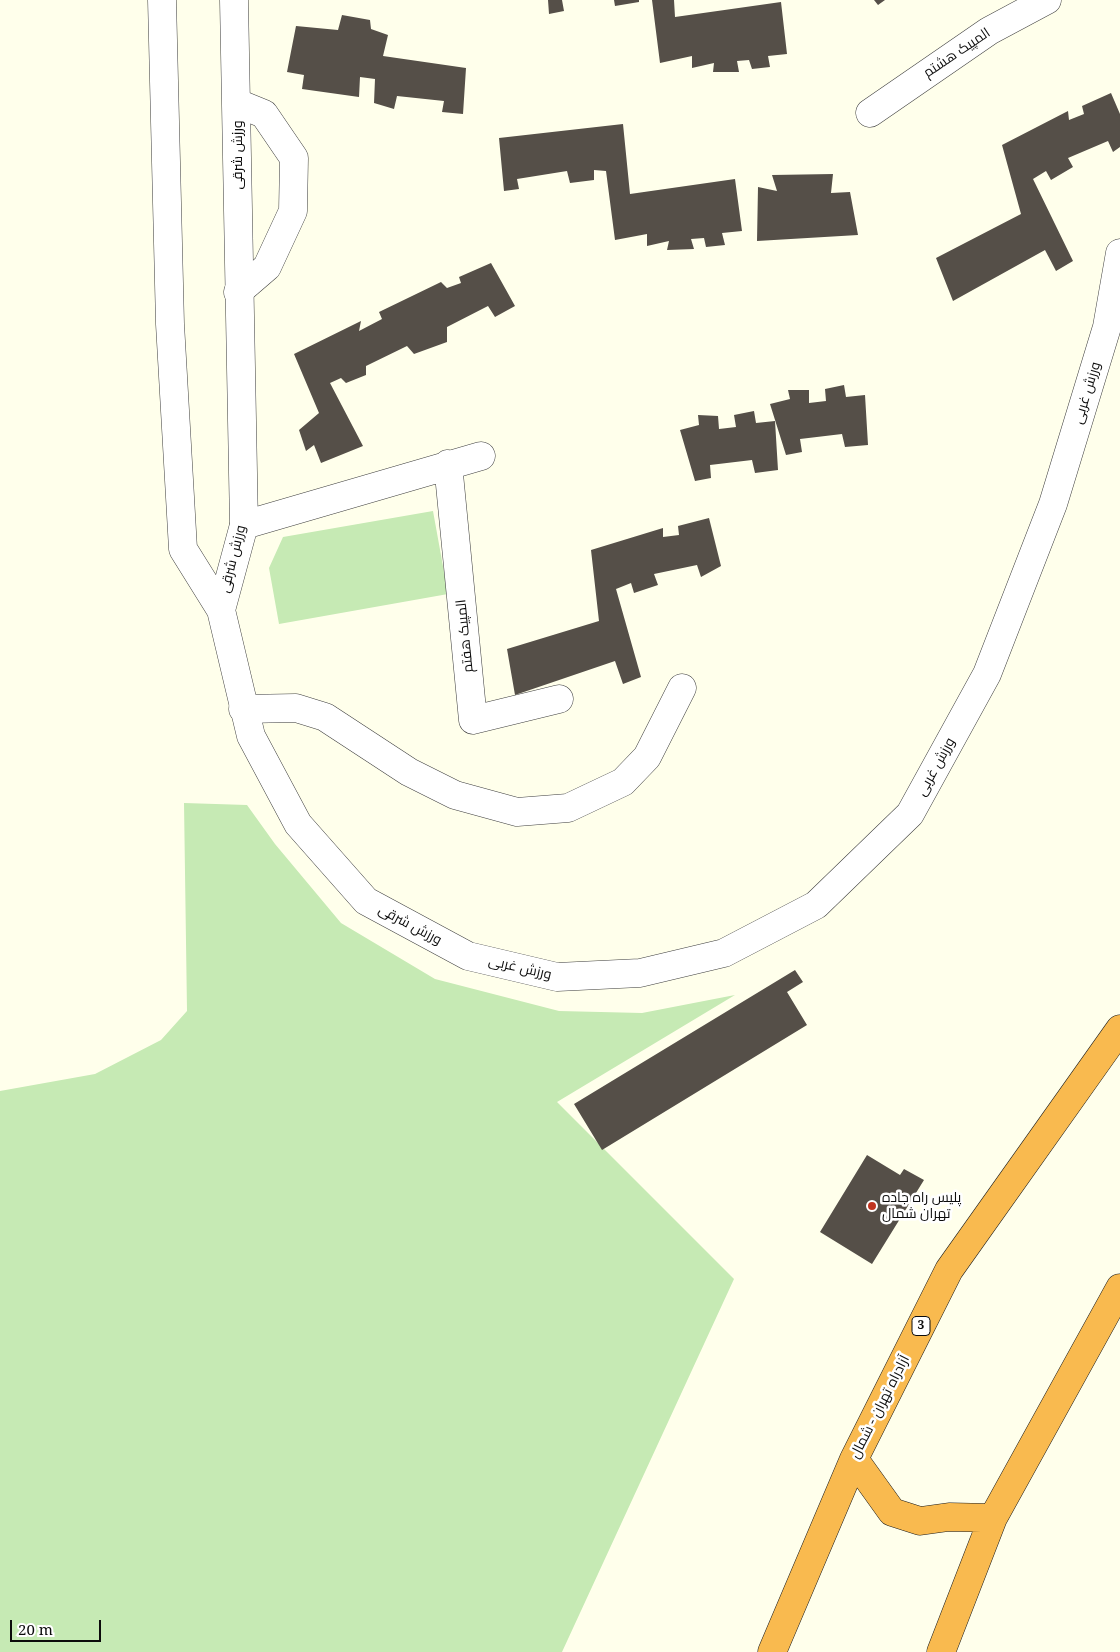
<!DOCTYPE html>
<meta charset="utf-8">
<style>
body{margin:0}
#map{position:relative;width:1120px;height:1652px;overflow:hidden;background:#ffffeb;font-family:"Noto Serif",serif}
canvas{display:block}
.scale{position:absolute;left:10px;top:1620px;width:91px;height:22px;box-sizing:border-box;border:2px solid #0c0c0c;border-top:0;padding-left:6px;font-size:15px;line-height:18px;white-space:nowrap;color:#0c0c0c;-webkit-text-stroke:4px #fff;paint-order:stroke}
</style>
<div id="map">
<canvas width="1120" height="1652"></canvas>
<div class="scale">20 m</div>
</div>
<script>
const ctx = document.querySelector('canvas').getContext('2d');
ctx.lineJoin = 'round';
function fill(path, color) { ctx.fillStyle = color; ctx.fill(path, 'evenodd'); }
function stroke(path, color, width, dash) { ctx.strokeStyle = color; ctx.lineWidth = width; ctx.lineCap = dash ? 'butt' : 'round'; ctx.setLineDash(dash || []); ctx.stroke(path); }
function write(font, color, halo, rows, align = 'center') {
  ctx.font = font + ' "Noto Serif",Cairo,serif'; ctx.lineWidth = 5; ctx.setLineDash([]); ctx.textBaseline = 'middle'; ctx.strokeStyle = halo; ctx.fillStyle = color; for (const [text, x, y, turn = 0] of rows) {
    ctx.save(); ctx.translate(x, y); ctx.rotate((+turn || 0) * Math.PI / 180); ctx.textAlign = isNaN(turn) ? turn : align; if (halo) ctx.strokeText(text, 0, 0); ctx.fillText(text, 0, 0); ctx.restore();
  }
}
fill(new Path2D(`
 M433 511 448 594 279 624 269 568 283 537Z
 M184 803 247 805 275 844 341 923 435 979 559 1011 642 1013 735 995 557 1102 734 1279 562 1652H0V1091L95 1074 161 1040 187 1011Z`), '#c6eab4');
fill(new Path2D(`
 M548 0H562L564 11 549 14Z
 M614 0H639V2L615 6Z
 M652 0H674L675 17 781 2 787 54 768 56 770 67 752 69 749 60 737 61 739 72H713L714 63 692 68V56L660 63Z
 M874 0H885L878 5Z
 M342 15 370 20 371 29 388 35 383 56 466 68 463 114 442 112 444 101 397 96 394 109 374 103 375 79 360 77 359 97 302 89 304 75 287 72 296 26 338 30Z
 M1111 93 1120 114V147L1113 152 1108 141 1068 158 1073 167 1051 180 1046 171 1033 179 1073 261 1056 271 1045 250 953 301 936 258 1021 214 1002 145 1068 111 1069 120 1084 114 1082 106Z
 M623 124 630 194 735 179 742 231 722 233 725 245 706 247 704 238 691 239 694 249 667 250 669 241 647 246V234L615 240 606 171 594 170V180L570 183 567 171 517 179 519 189 504 191 499 138Z
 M833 174 831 193 850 192 858 235 757 241 758 187 777 191 772 175Z
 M491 263 515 306 495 317 488 306 447 327V342L414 354 407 346 366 366V375L346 383 341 378 330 383 363 446 321 463 314 445 306 451 299 430 319 413 294 354 361 321 359 331 382 319 379 312 441 282 447 288 461 283 459 277Z
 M844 385 846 397 865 395 868 445 845 447 842 434 800 439 802 452 786 455 770 404 790 399 788 390H809V403L826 401 825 389Z
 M754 411 756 423 775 421 778 470 755 473 752 460 710 465 711 478 695 481 680 430 699 425 698 415 718 416 719 429 736 427 734 415Z
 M709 518 721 566 701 577 697 565 654 574 658 585 634 593 631 583 616 589 641 677 623 684 615 661 515 695 507 649 599 621 591 550 663 528V537L679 535 678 526Z
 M795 970 803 982 787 992 807 1025 602 1150 574 1104Z
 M867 1155 900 1175 904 1169 924 1180 872 1264 820 1232Z`), '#554f48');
const minor = new Path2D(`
 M237 103 264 114 294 158 293 211 267 267 238 292
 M870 113 989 31 1047 0
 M448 464 473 720 559 699
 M244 525 481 456
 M243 709 296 708 325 717 409 772 455 795 517 812 568 808 623 782 647 757 682 688`);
const tertiary = new Path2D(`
 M162 0 170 324 183 549 221 610
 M234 0 244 525 221 610 251 736 298 824 366 901 468 956 557 977 640 973 724 953 816 905 910 814 987 674 1053 504 1107 327 1120 253`);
const motorway = new Path2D(`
 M854 1459 892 1512 920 1521 949 1517 993 1518
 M772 1652 854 1459 949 1270 1120 1029
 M941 1652 993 1518 1120 1288`);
stroke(minor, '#3f3f3f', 29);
stroke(tertiary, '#3f3f3f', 29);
stroke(motorway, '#1d1d1d', 29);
stroke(minor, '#fff', 28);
stroke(tertiary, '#fff', 28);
stroke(motorway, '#f9ba4f', 28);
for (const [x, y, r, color] of [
 [872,1206,5,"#c03420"]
]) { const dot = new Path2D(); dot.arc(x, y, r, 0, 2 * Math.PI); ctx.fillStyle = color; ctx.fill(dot); stroke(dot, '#fff', 2); }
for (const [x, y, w] of [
 [921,1326,18]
]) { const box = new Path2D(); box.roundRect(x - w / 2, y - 9.5, w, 19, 4); ctx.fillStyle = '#fff'; ctx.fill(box); stroke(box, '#0c0c0c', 1); }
write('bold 12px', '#0c0c0c', null, [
 ["3",921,1326]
]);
write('14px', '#0c0c0c', '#fff', [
 ["المپیک هشتم",957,53,-34],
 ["ورزش شرقی",238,155,-90],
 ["ورزش غربی",1087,393,-73],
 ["ورزش شرقی",233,559,-76],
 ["المپیک هفتم",465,636,-96],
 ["ورزش غربی",936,767,-61],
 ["ورزش شرقی",410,925,28],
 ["ورزش غربی",520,968,13],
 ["آزادراه تهران - شمال",880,1407,-63]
]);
write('14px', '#0c0c0c', '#fff', [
 ["پلیس راه جاده",882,1198],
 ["تهران شمال",882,1214]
], 'left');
</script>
